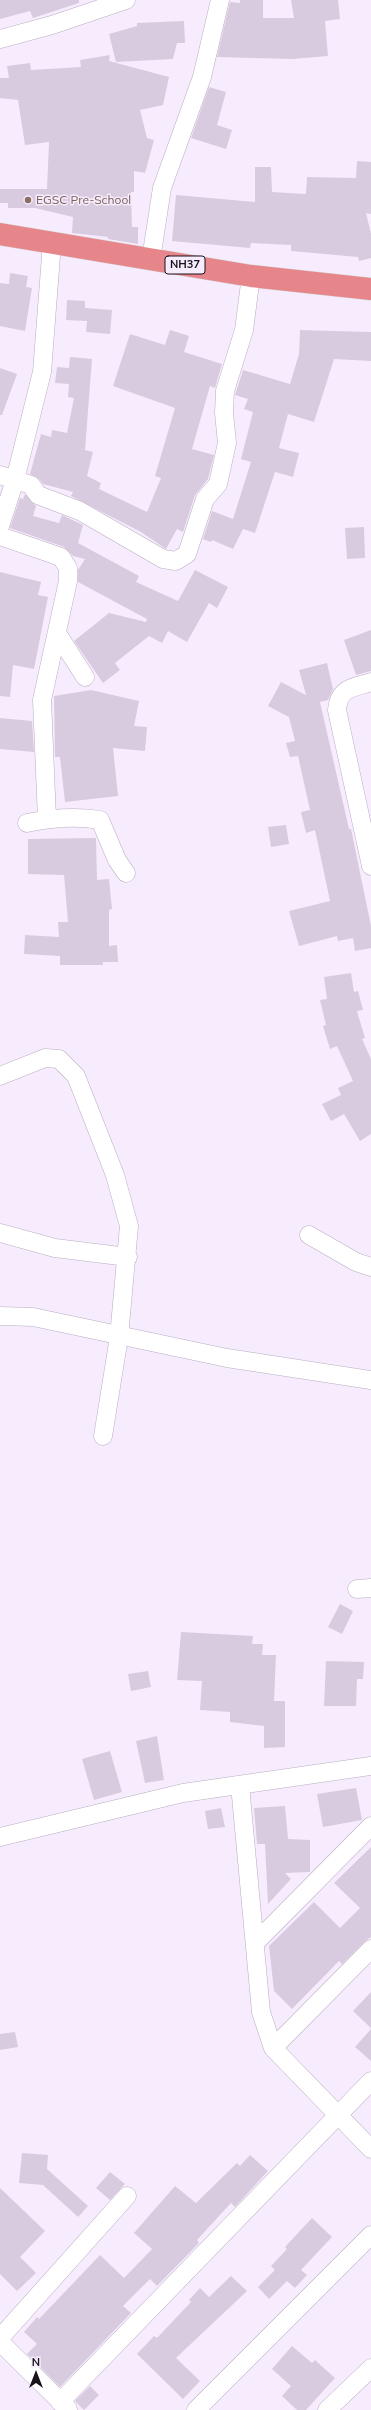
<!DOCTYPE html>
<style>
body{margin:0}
#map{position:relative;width:371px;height:2410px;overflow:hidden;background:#f7ecfd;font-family:Mulish,sans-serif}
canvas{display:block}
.north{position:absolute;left:16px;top:2354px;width:40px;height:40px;-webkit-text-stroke:3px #f7ecfd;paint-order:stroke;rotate:0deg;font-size:11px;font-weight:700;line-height:16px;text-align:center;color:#19141b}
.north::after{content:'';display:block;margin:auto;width:14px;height:18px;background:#19141b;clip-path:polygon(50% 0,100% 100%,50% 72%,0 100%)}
</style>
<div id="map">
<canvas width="371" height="2410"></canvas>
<div class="north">N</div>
</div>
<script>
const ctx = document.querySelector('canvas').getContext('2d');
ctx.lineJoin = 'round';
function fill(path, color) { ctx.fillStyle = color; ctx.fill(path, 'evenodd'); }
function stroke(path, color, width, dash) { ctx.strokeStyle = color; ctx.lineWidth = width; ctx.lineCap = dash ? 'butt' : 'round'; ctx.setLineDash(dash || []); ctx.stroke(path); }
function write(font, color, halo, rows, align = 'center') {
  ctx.font = font + ' Mulish,sans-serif'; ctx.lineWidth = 3; ctx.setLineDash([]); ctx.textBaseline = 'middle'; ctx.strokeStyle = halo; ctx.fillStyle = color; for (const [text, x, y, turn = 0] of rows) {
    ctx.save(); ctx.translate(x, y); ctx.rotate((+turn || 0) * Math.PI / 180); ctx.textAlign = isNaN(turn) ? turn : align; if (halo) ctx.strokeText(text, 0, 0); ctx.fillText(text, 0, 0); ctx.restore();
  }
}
fill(new Path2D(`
 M0 0H79V3L33 18 30 11 0 19Z
 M240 0H263V18H294L291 0H338L340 19 325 21 328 56 292 59 217 57 230 2 240 3Z
 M184 21 185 43H177L173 59 116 62 109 34 137 26V23Z
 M110 55 109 61 169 77 163 105 140 110 147 138 154 140 145 173 134 171V192H131L132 227H138V244L108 239V237L72 233 73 217 35 208H8V203H0V189H47L49 142 25 145 18 100 0 98V78H9L7 66 30 63 31 70 81 67 80 60Z
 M209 87 226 92 217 125 232 130 226 149 191 138Z
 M357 161 371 162V214L366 213 371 234V258L359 261 358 257 291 251V245L251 243 250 248 172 241 176 195 255 202V167H271L272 192 306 194 307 177 356 178Z
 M10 273 28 276 26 287 32 288 25 331 0 326V283L9 284Z
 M67 300 85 301V308L112 310 110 334 86 332 87 321 66 320Z
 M170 330 189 336 184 352 222 364 215 388 210 386 192 449 214 455 208 479 195 495 183 532 177 529 166 549 141 532 71 496 73 492 43 484 39 479 30 474 41 434 51 437 52 430 67 433 74 398 68 397 69 384 55 383 57 367 69 368 70 357 92 359 85 450 93 452 87 476 101 483 99 489 147 512 161 478 155 476 175 408 113 386 130 334 165 345Z
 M300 330 371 332V361L334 359 314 422 288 414 279 448 299 453 293 477 275 472 255 533 243 529 233 549 212 540 211 542 203 539 212 511 233 519 251 462 241 459 253 412 244 409 248 399 235 395 243 370 290 384 299 354Z
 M0 368 17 374 2 415H0Z
 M25 494 36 506 33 516 59 523 62 515 83 525 78 543 139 576 136 582 178 601 195 570 228 587 217 608 209 603 187 642 168 631 162 643 149 636 115 663 120 670 103 683 74 641 109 613 146 622 147 619 78 582V570L85 559 73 556 64 547 10 528 20 498 23 499Z
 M364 527 365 558 347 559 345 528Z
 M0 572 41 582 38 595 48 597 34 669 13 665 10 697 0 696Z
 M371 630V671L356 675 344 640Z
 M327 663 333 689 328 700 320 702 349 829H351L371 926V948L355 951 353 938 338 941 337 936 299 946 289 911 330 901 315 830 306 833 301 812 310 810 298 756 290 757 286 743 295 741 289 717 268 706 281 682 306 695 299 670Z
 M91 690 139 701 134 726 147 727 145 751 113 748 118 796 65 802 60 757H55L54 696Z
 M0 718 32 721 34 752 0 749Z
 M286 825 289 844 271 847 268 827Z
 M96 838 97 880 109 879 112 909 109 910V946L117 945 118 962H103V965H60V956L24 954 25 935 59 937 58 922H68L64 875 28 874V839Z
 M351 973 354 992 358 991 363 1010 357 1011 365 1038 362 1039 371 1059V1134L360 1141 344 1114 331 1121 322 1104 341 1095 338 1088 353 1081 337 1046 330 1049 323 1026 326 1025 320 1000 327 999 324 977Z
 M340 1604 353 1611 342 1634 328 1627Z
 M181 1632 253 1636 252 1644H263L262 1655H276L274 1701H285V1747L264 1748V1726L230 1722V1712L200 1710 202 1681 177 1680Z
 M326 1661 364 1662 363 1679H357L356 1706H324Z
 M148 1671 151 1687 131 1691 128 1674Z
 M157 1736 164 1780 145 1783 136 1741Z
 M110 1751 122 1792 94 1800 82 1759Z
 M356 1788 362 1820 323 1827 317 1794Z
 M285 1806 288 1839 310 1840V1872L285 1873 291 1879 268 1904 265 1844H257L254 1808Z
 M221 1808 225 1827 208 1829 205 1811Z
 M371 1847V1937L364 1942 342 1964 339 1961 292 2009 274 1991 269 1946 314 1902 340 1928 360 1908 334 1883Z
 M371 1992V2028L353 2011Z
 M371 2029V2061L355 2047Z
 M15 2032 18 2047 0 2050V2034Z
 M22 2153 48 2155 47 2169 88 2206 78 2217 43 2185 19 2183Z
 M250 2155 268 2171 235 2207 231 2203 197 2240 199 2243 157 2286 150 2279 123 2306 131 2313 60 2387 27 2354 37 2344 24 2332 37 2317 39 2319 100 2255 124 2278 152 2249 134 2233 175 2186 196 2203 237 2163 240 2166Z
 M110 2172 125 2184 110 2200 96 2188Z
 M0 2188 45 2231 20 2257 36 2273 17 2291 0 2274Z
 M312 2218 332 2237 301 2270 307 2275 295 2288 287 2281 269 2299 258 2287 275 2270 271 2266 287 2249 285 2247Z
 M231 2276 247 2291 176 2358 200 2381 183 2399 137 2354 154 2336 157 2338 191 2302 189 2300 200 2288 209 2297Z
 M292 2346 312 2363 315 2360 335 2378 306 2410H297L282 2396 291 2386 272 2369Z
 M90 2386 99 2395 84 2410 75 2401Z`), '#d8cbdf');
const minor = new Path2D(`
 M0 39 52 25 126 0
 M151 259 162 188 202 77 220 0
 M0 475 31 485 38 495 80 511 163 559 176 561 187 554 205 499 218 484 227 443 224 413 225 391 244 330 251 276
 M0 526 15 480 42 372 52 243
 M0 536 61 557 68 568V581L42 700 47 819
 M57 633 85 677
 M371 682C353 688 339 687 337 710L371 866
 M27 823C51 818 76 816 100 820L117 860 126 873
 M0 1076 45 1058 59 1059 76 1076 115 1175 129 1226 119 1337 103 1436
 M0 1233 55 1248 128 1257
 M309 1235 356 1262 371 1267
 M0 1316 33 1317 227 1358 371 1380
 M357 1589 371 1588
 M240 1785 261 2012 273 2048 371 2149
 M0 1837 183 1793 371 1766
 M256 1942 371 1826
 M273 2048 371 1949
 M0 2338 127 2196
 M0 2342 68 2409
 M60 2402 371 2081
 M196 2410 371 2235
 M327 2410 371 2368`);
const trunk = new Path2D(`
 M0 234 251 276 371 289`);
stroke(minor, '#b9adc0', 19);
stroke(trunk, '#d6d5d6', 23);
stroke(minor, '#fff', 18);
stroke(trunk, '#e7868a', 22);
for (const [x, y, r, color] of [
 [28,200,4,"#8d6e63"]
]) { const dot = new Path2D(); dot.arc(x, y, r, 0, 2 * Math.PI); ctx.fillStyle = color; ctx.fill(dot); stroke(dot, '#f7ecfd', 1.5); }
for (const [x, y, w] of [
 [185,265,40]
]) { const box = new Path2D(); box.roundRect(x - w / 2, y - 9, w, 18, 3); ctx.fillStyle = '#f7ecfd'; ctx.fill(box); stroke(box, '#19141b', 1); }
write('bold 11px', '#19141b', null, [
 ["NH37",185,265]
]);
write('12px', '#785e54', '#f7ecfd', [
 ["EGSC Pre-School",36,200]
], 'left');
</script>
